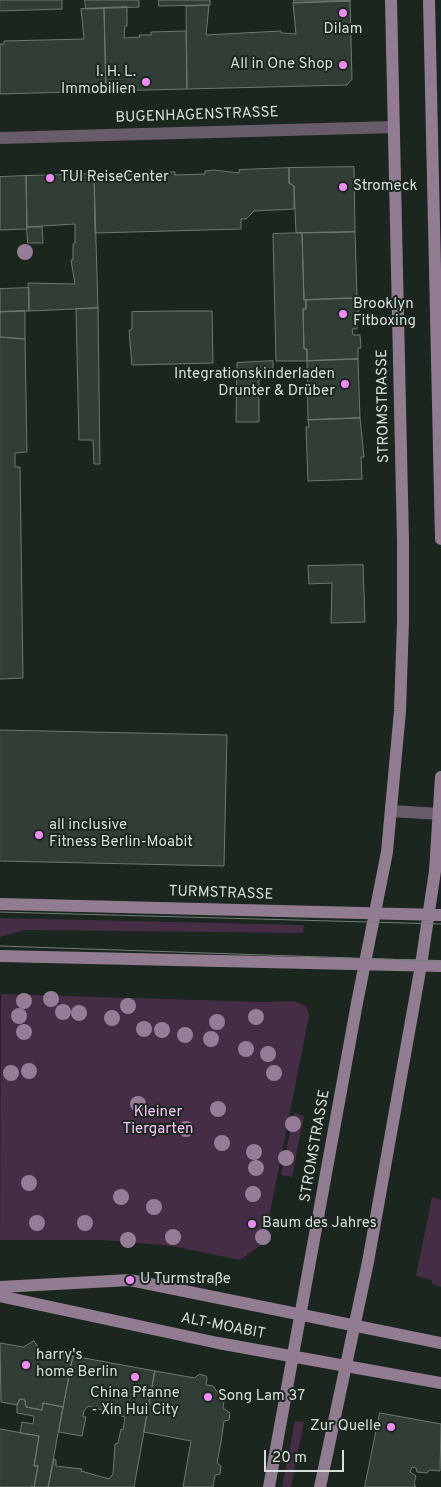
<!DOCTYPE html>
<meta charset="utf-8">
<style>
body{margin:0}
#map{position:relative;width:441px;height:1487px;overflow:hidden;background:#1a261e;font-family:Overpass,sans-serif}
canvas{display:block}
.scale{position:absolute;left:264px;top:1450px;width:80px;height:22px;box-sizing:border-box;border:2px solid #d8dfda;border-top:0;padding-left:6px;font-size:15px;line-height:18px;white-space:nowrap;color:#d8dfda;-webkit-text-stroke:4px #1a261e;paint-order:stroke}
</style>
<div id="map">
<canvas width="441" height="1487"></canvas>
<div class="scale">20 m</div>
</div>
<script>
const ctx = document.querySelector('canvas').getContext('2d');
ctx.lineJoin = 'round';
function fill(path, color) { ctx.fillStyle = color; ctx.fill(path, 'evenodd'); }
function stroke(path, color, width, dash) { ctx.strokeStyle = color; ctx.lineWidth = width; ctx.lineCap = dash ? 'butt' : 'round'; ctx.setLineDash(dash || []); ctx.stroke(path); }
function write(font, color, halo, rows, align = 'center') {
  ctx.font = font + ' Overpass,sans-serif'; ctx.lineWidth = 4; ctx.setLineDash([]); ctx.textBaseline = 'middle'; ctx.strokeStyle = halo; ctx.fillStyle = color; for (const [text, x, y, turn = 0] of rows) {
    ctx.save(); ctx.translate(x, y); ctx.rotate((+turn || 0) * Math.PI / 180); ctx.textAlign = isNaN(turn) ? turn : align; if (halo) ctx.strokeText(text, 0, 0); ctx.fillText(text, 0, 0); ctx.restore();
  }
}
fill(new Path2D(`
 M0 918 304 925 303 933 26 930 0 937Z
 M1 994 263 1002 294 1001 306 1006 309 1016 264 1243 240 1260 172 1246 103 1240H0Z
 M294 1113 304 1116 292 1177 281 1175Z
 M432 1197 441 1200V1287L432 1284V1280L416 1276Z
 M295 1421 304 1422 291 1487H282Z`), '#442d45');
const building = new Path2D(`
 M0 0H62V9L0 11Z
 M85 0H139V7L86 9Z
 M159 0H210V5L159 6Z
 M294 0H350V1L294 3Z
 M350 1 352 79 347 85 187 89 186 6 209 5 206 35 281 31V33L296 34 293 3Z
 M127 7V26H125L124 38 140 37 139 35H151V32L186 31 187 89 106 91 104 8Z
 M104 8 106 91 0 94V44H4V41L84 39 81 9Z
 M354 167 355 232 296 233 294 186 289 183V168Z
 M289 168V183L294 186V209L254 211 246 219H241V229L95 233 94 177 109 176V174L158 175V172H175V175L205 174V171L214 170 239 173V170Z
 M94 174 98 308 29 311 28 283 75 284 71 260H73V244L75 243V224L27 227 26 176Z
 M26 176 27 229 0 230V177Z
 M27 227H42L43 243H28Z
 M355 232 357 298 304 300 302 233Z
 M302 233 304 300H306V309H303L304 349H307V361H276L273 234Z
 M29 288V311L0 312V289Z
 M357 298 360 321 357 322V329H352L353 335H360L361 348H358V359L307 361V349H304L303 309H306V300Z
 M98 308 100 464H94L93 440H79L76 309Z
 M25 311V339L0 337V312Z
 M174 311H212L213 363 132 365 129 330H132V312Z
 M0 337 25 339 27 452 15 453V467H20L23 678 0 679Z
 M358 359 360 418 308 420 307 361Z
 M273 361V372L259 373V422H236L237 363Z
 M360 418 364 457H361L362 479 308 481 306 427H309L308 420Z
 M363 565 365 622 331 623 332 583 309 584 308 566Z
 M0 730 227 735 224 866 0 861Z
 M34 1341 41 1351 73 1356 63 1407 43 1403 42 1410 26 1407 25 1400 20 1399 17 1405 1 1402 0 1343 23 1347Z
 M73 1356 155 1371 134 1487H48L54 1459 56 1460V1466L82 1469 81 1471 109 1479 113 1474 115 1444 118 1443 121 1429 123 1430 125 1417 88 1406 84 1411 83 1417H86L82 1436 59 1432Z
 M155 1371 195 1378 199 1374 206 1376 207 1378 206 1385 213 1386 224 1402 223 1408 230 1413 229 1420 224 1421 221 1442 217 1463 221 1466 220 1474 215 1475 213 1487H183L191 1441 144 1432Z
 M20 1399 25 1400 26 1407 42 1410 43 1403 63 1407 48 1487H30H34L38 1466H34L39 1436 20 1433 22 1422 33 1424 34 1416 17 1413V1405Z
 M380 1413 441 1424 440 1471 429 1470 427 1473 417 1472 416 1468 412 1467 410 1472 416 1476 414 1483 416 1487H365Z
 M0 1429 39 1436 34 1466H38L34 1487H0Z`);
fill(building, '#313e36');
stroke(building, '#6c7a71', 1);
stroke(new Path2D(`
 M391 811 440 814`), '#695c6a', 12);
stroke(new Path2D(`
 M0 138 394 127`), '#695c6a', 12);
stroke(new Path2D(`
 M429 0 441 539
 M0 904 441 915
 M0 956 441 966
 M0 1287 130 1280 441 1343
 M0 1296 218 1343 441 1383
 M269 1487 357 1003 387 852 400 711 403 621V541L391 0
 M320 1487 368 1262 421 965 435 871 441 777`), '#927c92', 12);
stroke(new Path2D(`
 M0 912 441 924
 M0 946 441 961`), '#747e77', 1);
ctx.fillStyle = '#957d98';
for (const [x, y] of [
 [25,252],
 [51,999],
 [24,1001],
 [128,1006],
 [63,1012],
 [79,1013],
 [19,1016],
 [256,1017],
 [112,1018],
 [217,1022],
 [144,1029],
 [162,1030],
 [24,1032],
 [185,1035],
 [211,1039],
 [246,1049],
 [268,1054],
 [29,1071],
 [11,1073],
 [274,1073],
 [138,1104],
 [218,1109],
 [293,1124],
 [186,1129],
 [222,1143],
 [254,1152],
 [286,1158],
 [256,1168],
 [29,1183],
 [253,1194],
 [121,1197],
 [154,1207],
 [37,1223],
 [85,1223],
 [173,1237],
 [263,1237],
 [128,1240]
]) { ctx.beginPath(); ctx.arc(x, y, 8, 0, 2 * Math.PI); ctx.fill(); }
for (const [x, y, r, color] of [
 [343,13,5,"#f08bf5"],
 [343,65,5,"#f08bf5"],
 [146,82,5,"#f08bf5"],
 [50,178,5,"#f08bf5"],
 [343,187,5,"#f08bf5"],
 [343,314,5,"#f08bf5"],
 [345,384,5,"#f08bf5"],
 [39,835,5,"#f08bf5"],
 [252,1224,5,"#f08bf5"],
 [130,1280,5,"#f08bf5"],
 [26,1365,5,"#f08bf5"],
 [135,1377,5,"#f08bf5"],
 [208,1397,5,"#f08bf5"],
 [391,1427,5,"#f08bf5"]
]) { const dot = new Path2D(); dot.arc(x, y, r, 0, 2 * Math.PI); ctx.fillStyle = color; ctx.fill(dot); stroke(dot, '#1a261e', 2); }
write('15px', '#d8dfda', '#1a261e', [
 ["Dilam",343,30,"center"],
 ["All in One Shop",333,65,"right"],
 ["I. H. L.",136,73,"right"],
 ["Immobilien",136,90,"right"],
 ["TUI ReiseCenter",60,178],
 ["Stromeck",353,187],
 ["Brooklyn",353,305],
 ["Fitboxing",353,322],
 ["Integrationskinderladen",335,375,"right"],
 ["Drunter & Drüber",335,392,"right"],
 ["all inclusive",49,826],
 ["Fitness Berlin-Moabit",49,843],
 ["Baum des Jahres",262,1224],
 ["U Turmstraße",140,1280],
 ["harry's",36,1356],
 ["home Berlin",36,1373],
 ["China Pfanne",135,1394,"center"],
 ["- Xin Hui City",135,1411,"center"],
 ["Song Lam 37",218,1397],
 ["Zur Quelle",381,1427,"right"]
], 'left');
write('15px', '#d8dfda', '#1a261e', [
 ["BUGENHAGENSTRASSE",197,116,-2],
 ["STROMSTRASSE",384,406,-91],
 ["TURMSTRASSE",221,894,2],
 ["STROMSTRASSE",316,1146,-80],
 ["ALT-MOABIT",223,1327,11]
]);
write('15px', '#f9c4fb', '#1a261e', [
 ["Kleiner",158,1113],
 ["Tiergarten",158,1130]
]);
</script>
